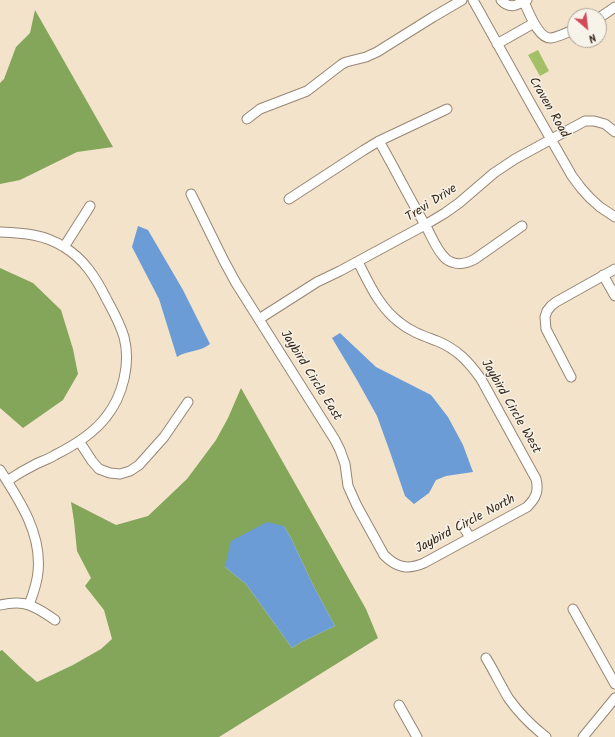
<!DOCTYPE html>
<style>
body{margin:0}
#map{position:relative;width:615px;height:737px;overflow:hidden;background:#f3e3cb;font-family:Kalam,sans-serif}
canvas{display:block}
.north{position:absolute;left:567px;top:8px;width:40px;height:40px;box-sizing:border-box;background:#f7f3e8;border:1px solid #aca397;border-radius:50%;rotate:152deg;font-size:11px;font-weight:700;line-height:16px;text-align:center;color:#3b2a1e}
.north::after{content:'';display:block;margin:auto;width:14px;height:18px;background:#d1495b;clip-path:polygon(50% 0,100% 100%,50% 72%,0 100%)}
</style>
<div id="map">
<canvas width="615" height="737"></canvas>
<div class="north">N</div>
</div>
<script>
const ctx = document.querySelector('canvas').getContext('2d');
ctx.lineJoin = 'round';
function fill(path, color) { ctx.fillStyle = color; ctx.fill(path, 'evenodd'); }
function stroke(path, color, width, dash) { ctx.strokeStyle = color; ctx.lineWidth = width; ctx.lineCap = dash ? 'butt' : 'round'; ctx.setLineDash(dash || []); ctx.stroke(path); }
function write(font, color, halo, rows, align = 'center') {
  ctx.font = font + ' Kalam,sans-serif'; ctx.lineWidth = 3; ctx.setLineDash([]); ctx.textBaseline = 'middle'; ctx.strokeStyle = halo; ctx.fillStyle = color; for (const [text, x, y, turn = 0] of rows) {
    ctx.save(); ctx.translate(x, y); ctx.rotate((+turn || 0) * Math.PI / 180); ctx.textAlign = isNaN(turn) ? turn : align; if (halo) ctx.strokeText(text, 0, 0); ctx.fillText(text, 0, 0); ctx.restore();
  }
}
fill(new Path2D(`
 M538 50 549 71 540 76 528 55Z`), '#a4c066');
fill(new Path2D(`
 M35 10 113 147 77 152 20 180 0 184V83L4 79 16 47 30 33Z
 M0 268 33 283 61 310 73 349 78 374 63 400 23 428 0 408Z
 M241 388 366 609 378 638 219 737H0V651L2 650 23 670 37 682 73 665 101 649 112 639 104 610 85 586 91 578 77 551 74 521 71 502 116 525 148 516 187 479 216 440 228 418ZM284 526 291 538 313 585 335 626 301 642 292 648 246 584 225 567Z`), '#83a65b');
fill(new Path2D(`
 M138 226 148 230 183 290 210 344C201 352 187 350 177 357L159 299 132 247Z
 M340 333 376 367 431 395 448 417 463 445 473 472 446 476 436 480 429 493 414 504 405 496 390 452 377 416 357 380 332 338Z
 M267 522 284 526 291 538 313 585 335 626 301 642 292 648 246 584 225 567 231 541Z`), '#6b9cd5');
const minor = new Path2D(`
 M473 0 532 106 572 176 581 188 590 198 600 207 615 217
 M501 0C510 10 517 5 527 0
 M524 2C529 12 538 39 551 38 559 37 568 32 575 29
 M599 18 615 7
 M497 44 534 23
 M247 119 260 109 307 91 342 64 346 62 366 57 377 52 433 17 462 0
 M379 141C396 171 411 201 428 230 433 240 438 252 446 259 455 266 466 264 475 259L522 226
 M191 194 224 261 236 283 335 440 340 450 345 464 348 486 357 506 384 555C397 568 408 570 424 563L527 507C536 498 539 491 536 479L481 379C469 362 457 349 437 341 424 336 411 332 399 322 379 307 369 283 358 262
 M289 199 364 150 379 141 447 109
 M0 232C23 233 44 234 64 247 84 259 96 278 106 298 113 311 120 323 124 337 131 363 123 396 106 417 93 434 73 446 55 455 49 459 42 461 36 464 26 469 16 475 7 481
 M64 247 90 206
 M603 275 615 296
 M259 319 317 282 340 271 425 225 445 213 459 203 494 173 515 159 559 135 585 121H594L605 124 615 132
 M571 377 546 329 545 317 547 311 551 306 556 302 615 269
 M79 441 92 461 99 469 110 473 120 474 130 471 139 465 164 437 188 402
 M0 470C20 501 42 534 38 572 37 584 33 594 29 605
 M462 524 470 538
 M0 605C9 603 21 602 29 605 37 608 48 615 55 620
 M573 609 615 684
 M486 658C494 671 501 686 509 699 519 713 532 726 546 737
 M399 705 417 737
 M583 737 615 698`);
stroke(minor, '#978674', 11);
stroke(minor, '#fff', 9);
write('13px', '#3b2a1e', '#f7f3e8', [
 ["Craven Road",548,108,60],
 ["Trevi Drive",432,204,-33],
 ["Jaybird Circle East",310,376,58],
 ["Jaybird Circle West",510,407,60],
 ["Jaybird Circle North",466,525,-28]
]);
</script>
